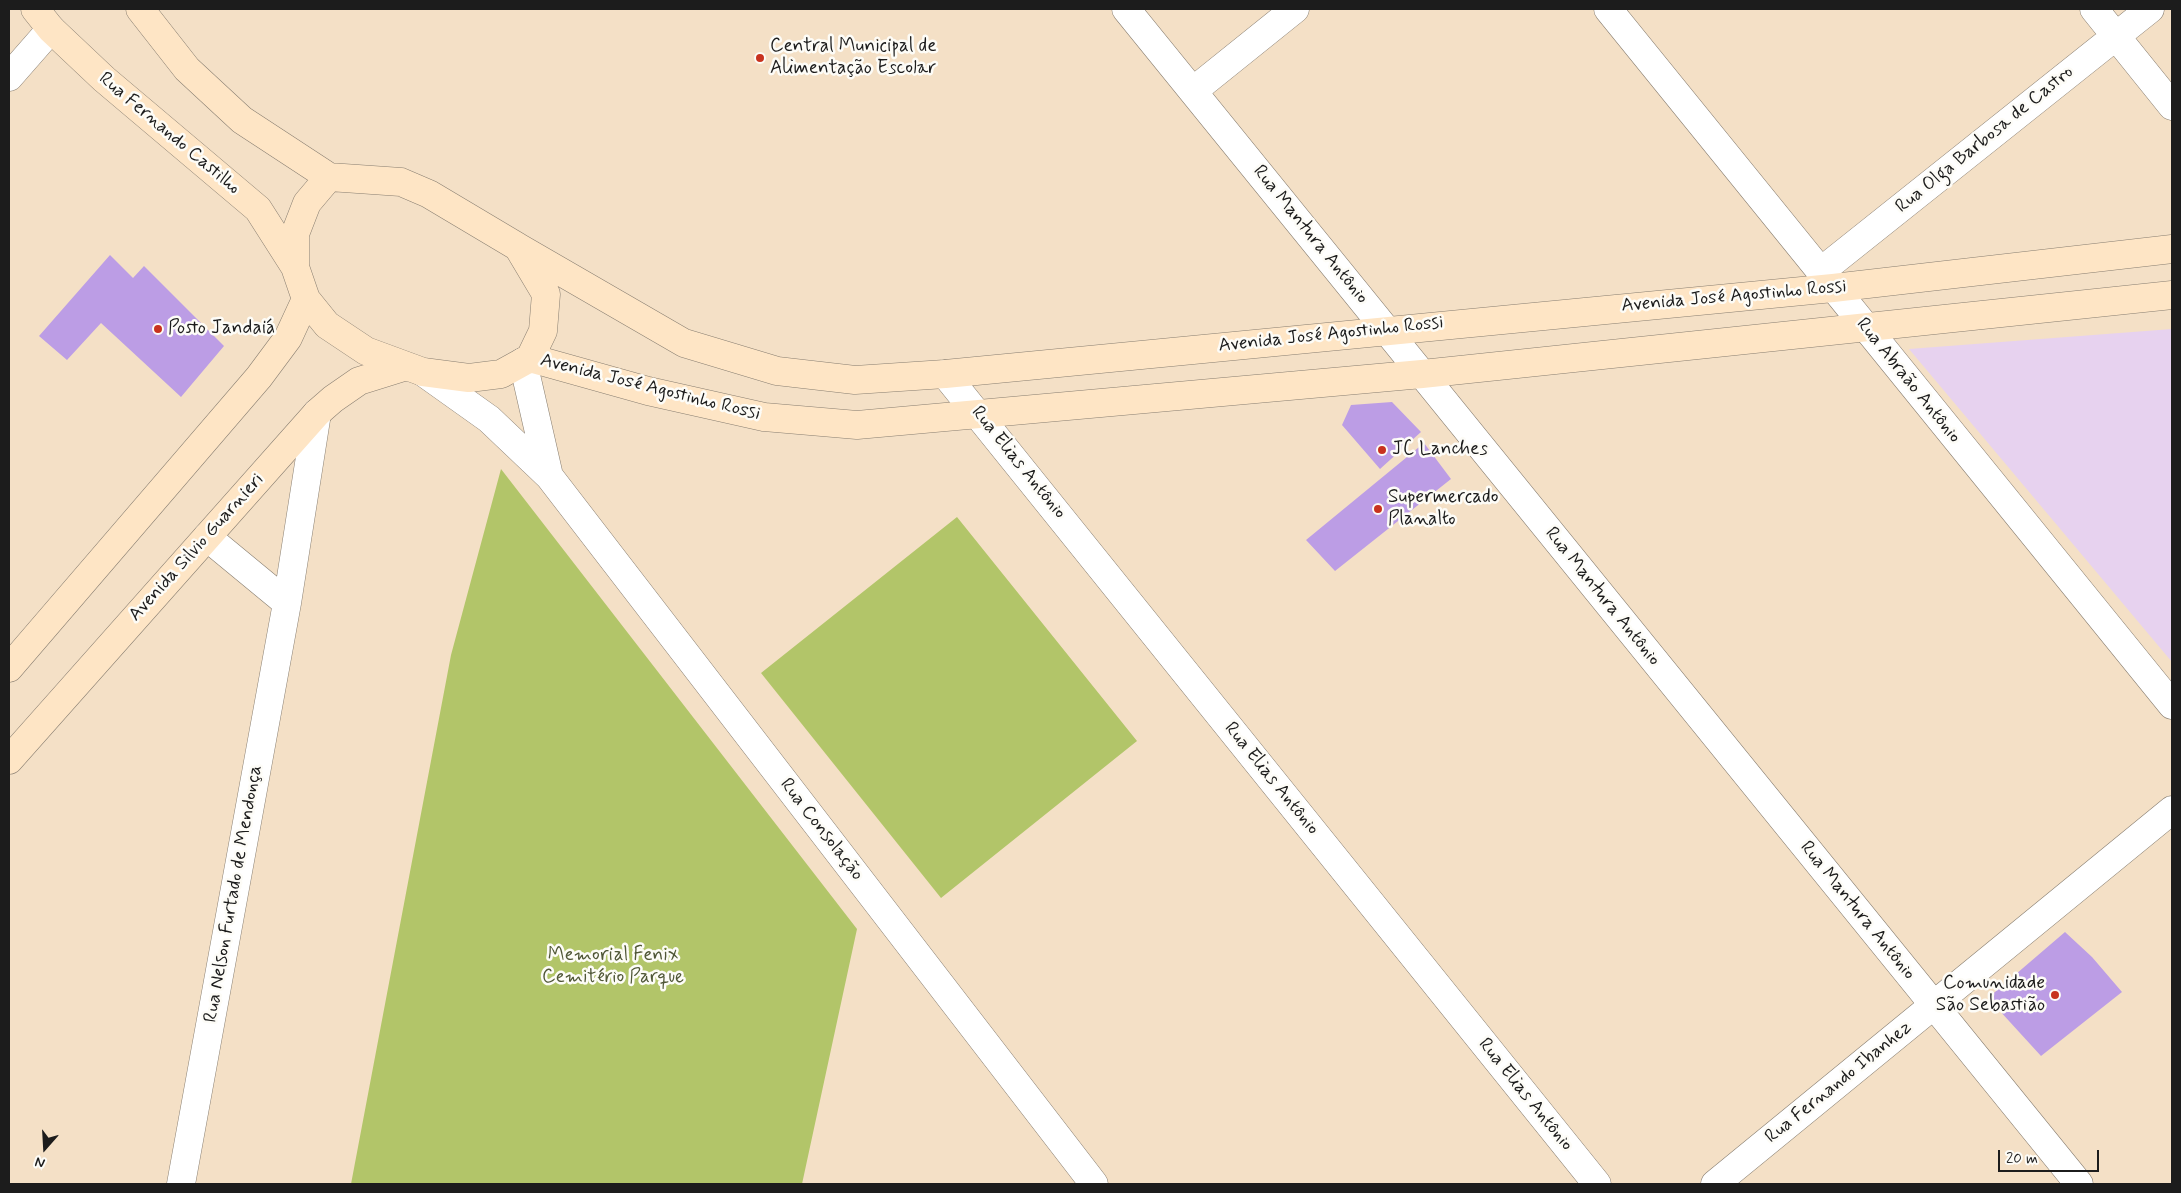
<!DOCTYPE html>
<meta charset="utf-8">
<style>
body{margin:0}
#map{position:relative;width:2181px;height:1193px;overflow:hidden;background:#f4e0c6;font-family:Mynerve,sans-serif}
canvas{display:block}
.frame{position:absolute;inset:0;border:10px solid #1c1c1c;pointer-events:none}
.north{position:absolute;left:20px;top:1123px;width:50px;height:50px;-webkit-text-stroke:4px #fdfcf7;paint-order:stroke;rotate:199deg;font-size:14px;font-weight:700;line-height:20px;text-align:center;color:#1c1c1c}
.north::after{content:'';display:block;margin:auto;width:18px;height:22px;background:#1c1c1c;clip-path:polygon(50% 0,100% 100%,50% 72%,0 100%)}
.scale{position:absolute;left:1998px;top:1150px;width:101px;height:22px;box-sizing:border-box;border:2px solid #1c1c1c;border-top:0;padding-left:6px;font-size:15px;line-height:18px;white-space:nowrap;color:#1c1c1c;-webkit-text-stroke:4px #fdfcf7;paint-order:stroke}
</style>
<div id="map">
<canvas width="2181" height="1193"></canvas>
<div class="frame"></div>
<div class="north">N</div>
<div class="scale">20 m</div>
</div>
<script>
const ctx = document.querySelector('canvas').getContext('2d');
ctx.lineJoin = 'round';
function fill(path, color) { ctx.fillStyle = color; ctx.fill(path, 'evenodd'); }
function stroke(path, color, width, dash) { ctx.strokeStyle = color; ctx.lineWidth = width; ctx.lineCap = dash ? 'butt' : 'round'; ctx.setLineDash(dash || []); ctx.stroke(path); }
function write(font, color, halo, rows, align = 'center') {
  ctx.font = font + ' Mynerve,sans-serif'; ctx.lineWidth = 5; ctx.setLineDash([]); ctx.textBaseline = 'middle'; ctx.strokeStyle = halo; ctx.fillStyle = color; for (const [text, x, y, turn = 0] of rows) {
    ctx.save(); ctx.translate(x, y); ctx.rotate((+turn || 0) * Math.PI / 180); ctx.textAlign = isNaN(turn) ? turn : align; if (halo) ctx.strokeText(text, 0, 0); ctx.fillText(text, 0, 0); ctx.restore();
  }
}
fill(new Path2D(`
 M2172 329V662L1909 349Z`), '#e7d2ef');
fill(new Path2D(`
 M501 469 857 929 802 1184H351L451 655Z
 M957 517 1137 741 941 898 761 673Z`), '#b2c569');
fill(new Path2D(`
 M110 255 133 278 144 266 224 346 181 397 101 323 67 360 39 336Z
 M1392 402 1421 432 1380 469 1342 425 1351 405Z
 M1424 443 1451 479 1335 571 1306 540Z
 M2065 932 2092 957 2122 992 2041 1056 1988 998Z`), '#bc9de5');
const street = new Path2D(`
 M1126 9 2079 1184
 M1608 9 2172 705
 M2094 9 2172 106
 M9 77 51 29
 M1193 91 1295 9
 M1820 272 2150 9
 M523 362 549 476
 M423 372 489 419 549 476 1094 1184
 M945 374 1597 1184
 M207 537 287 603
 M181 1184 287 603 317 413
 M1715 1184 2172 810`);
const secondary = new Path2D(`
 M35 9 51 29 104 79 258 209 295 267
 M140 9 187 69 242 120 329 177
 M329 177 401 182 429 194 518 247 546 294 543 331 530 358 501 374 469 378 423 372 366 351 327 325 306 299 295 267V234L307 203Z
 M518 247 684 343 777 371 855 380 945 374 1833 288 2172 249
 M530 358 648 391 764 417 857 425 1422 374 2172 295
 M9 668 259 377 288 338 306 299
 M9 760 317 413 333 399 359 381 407 366`);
stroke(street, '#887e71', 29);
stroke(secondary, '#887e71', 29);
stroke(street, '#fff', 28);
stroke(secondary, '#fee5c5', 28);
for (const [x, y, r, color] of [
 [760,58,5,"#c8321e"],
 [158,329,5,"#c8321e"],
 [1382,450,5,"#c8321e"],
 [1378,509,5,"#c8321e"],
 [2055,995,5,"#c8321e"]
]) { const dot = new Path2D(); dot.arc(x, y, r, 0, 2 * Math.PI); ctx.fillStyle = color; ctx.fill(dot); stroke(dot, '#fdfcf7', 2); }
write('19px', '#1c1c1c', '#fdfcf7', [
 ["Central Municipal de",770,47],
 ["Alimentação Escolar",770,69],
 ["Posto Jandaiá",168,329],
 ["JC Lanches",1392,450],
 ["Supermercado",1388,498],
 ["Planalto",1388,520],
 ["Comunidade",2045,984,"right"],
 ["São Sebastião",2045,1006,"right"]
], 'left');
write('19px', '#1c1c1c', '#fdfcf7', [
 ["Rua Fernando Castilho",169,134,40],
 ["Rua Olga Barbosa de Castro",1985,140,-39],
 ["Rua Mantura Antônio",1310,235,51],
 ["Avenida José Agostinho Rossi",1734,297,-5],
 ["Avenida José Agostinho Rossi",1331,335,-6],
 ["Rua Abraão Antônio",1908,381,51],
 ["Avenida José Agostinho Rossi",650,388,14],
 ["Rua Elias Antônio",1018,463,51],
 ["Avenida Silvio Guarnieri",197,548,-48],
 ["Rua Mantura Antônio",1602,597,51],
 ["Rua Elias Antônio",1271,779,51],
 ["Rua Consolação",821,830,52],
 ["Rua Nelson Furtado de Mendonça",234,894,-80],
 ["Rua Mantura Antônio",1857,911,51],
 ["Rua Fernando Ibanhez",1839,1083,-39],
 ["Rua Elias Antônio",1525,1095,51]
]);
write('19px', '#505737', '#fdfcf7', [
 ["Memorial Fenix",613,956],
 ["Cemitério Parque",613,978]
]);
</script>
